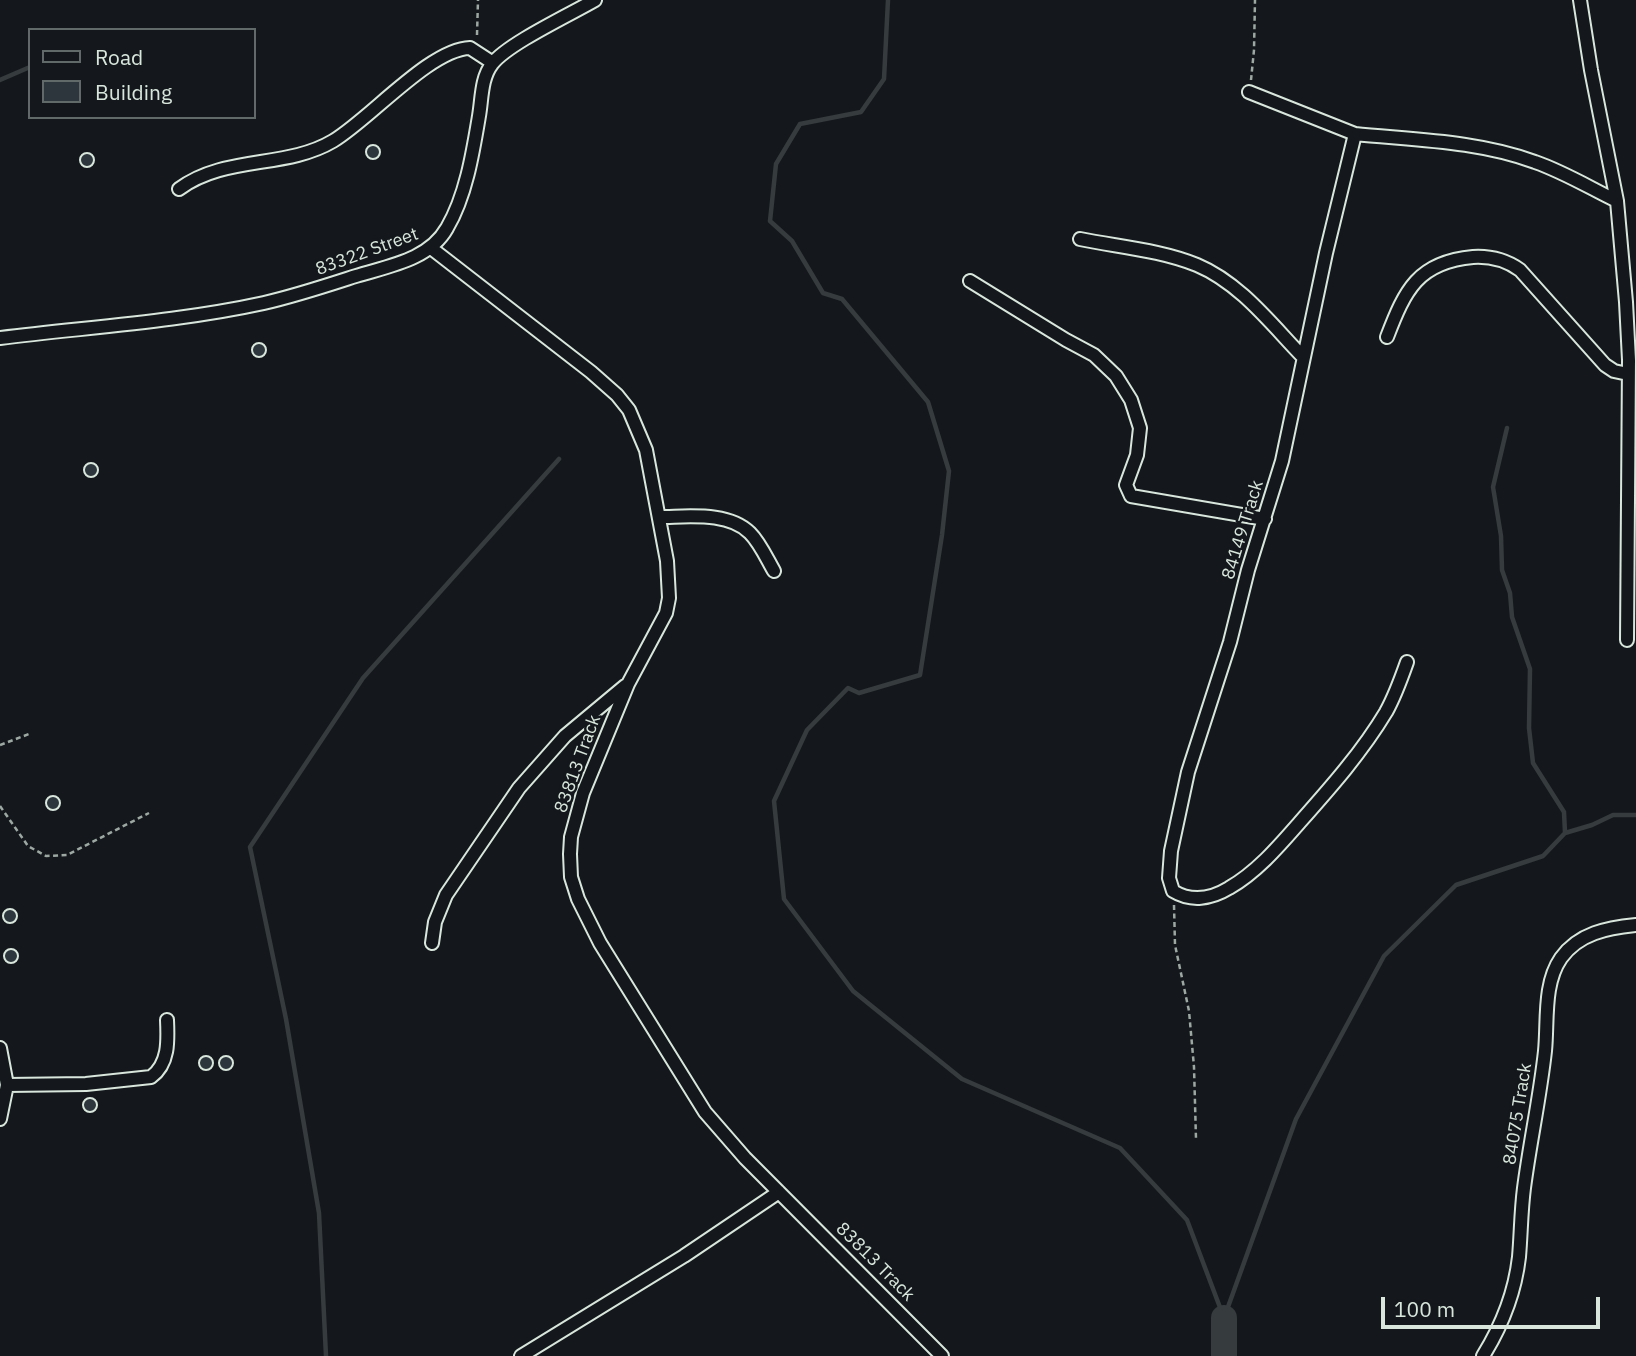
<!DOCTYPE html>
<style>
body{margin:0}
#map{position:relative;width:1636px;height:1356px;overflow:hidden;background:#14181c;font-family:"IBM Plex Sans",sans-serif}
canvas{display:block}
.legend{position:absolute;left:28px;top:28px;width:228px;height:91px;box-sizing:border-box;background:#14181c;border:2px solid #626a69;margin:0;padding:9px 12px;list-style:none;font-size:21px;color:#d8e6dc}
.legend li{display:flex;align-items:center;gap:14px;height:35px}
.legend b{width:35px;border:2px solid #626a69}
.scale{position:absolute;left:1381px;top:1297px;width:219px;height:32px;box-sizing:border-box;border:4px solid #d8e6dc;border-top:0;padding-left:9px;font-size:21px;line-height:24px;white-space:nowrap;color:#d8e6dc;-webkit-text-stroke:5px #14181c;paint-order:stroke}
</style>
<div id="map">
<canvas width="1636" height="1356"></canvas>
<ul class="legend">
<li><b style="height:9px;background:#14181c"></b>Road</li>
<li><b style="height:19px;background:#2c363c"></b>Building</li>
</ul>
<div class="scale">100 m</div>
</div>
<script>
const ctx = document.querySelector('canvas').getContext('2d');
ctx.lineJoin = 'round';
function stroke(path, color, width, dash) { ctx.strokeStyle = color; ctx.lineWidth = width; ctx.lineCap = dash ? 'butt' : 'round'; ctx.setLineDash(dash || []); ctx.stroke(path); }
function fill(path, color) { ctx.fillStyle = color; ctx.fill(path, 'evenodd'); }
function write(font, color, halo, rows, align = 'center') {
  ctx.font = font + ' "IBM Plex Sans",sans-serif'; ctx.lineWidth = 5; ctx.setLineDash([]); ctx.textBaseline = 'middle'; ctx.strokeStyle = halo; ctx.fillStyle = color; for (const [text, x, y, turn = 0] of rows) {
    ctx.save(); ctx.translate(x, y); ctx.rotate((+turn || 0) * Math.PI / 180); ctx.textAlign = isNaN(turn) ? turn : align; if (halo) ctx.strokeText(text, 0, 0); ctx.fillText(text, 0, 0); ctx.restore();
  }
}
stroke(new Path2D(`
 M888 0 884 79 861 112 800 124 776 164 770 221 792 241 823 293 842 299 928 402 949 471 942 535 920 675 859 693 848 688 807 730 774 801 784 899 853 991 962 1079 1120 1148 1187 1220 1224 1318
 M0 80 30 67
 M1507 428 1493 487 1501 536 1502 570 1510 593 1512 617 1530 669 1529 728 1533 763 1564 812 1565 833
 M1224 1318 1296 1119 1384 956 1456 885 1543 856 1565 833 1592 825 1613 815H1636
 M326 1356 319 1213 286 1019 250 847 363 678 559 459`), '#363b3e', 4.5);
stroke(new Path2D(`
 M1224 1356V1318`), '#363b3e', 26);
const building = new Path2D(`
 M366 152a7 7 0 1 1 14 0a7 7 0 1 1-14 0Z
 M80 160a7 7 0 1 1 14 0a7 7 0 1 1-14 0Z
 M252 350a7 7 0 1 1 14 0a7 7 0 1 1-14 0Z
 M84 470a7 7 0 1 1 14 0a7 7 0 1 1-14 0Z
 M46 803a7 7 0 1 1 14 0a7 7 0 1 1-14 0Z
 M3 916a7 7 0 1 1 14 0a7 7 0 1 1-14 0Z
 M4 956a7 7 0 1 1 14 0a7 7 0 1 1-14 0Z
 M219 1063a7 7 0 1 1 14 0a7 7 0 1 1-14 0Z
 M199 1063a7 7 0 1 1 14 0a7 7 0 1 1-14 0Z
 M83 1105a7 7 0 1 1 14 0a7 7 0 1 1-14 0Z`);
fill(building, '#2c363c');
stroke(building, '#d8e6dc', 2);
const minor = new Path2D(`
 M1580 0 1591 70 1617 201 1626 302 1629 360 1627 640
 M1249 92 1355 134 1326 253 1282 461 1248 570 1230 642 1188 772 1171 851 1169 878 1173 891C1191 902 1211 899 1229 888 1257 872 1279 846 1300 822 1331 787 1362 752 1386 712 1395 696 1401 679 1407 662
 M1355 134C1415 140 1479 141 1535 162 1564 172 1590 188 1617 201
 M179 189C225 155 286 169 333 141 370 119 430 49 470 48L493 63
 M1080 239C1119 247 1160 250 1197 265 1240 283 1271 324 1303 357
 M431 248 591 372 617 395 629 410 646 450 667 561 669 598 666 613 628 684 583 793 571 837 570 854 571 877 578 899 600 943 705 1112 745 1158 942 1356
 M970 281 1066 340 1094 355 1116 376 1131 400 1140 428 1137 455 1126 485 1131 496 1265 519
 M1387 337C1405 290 1418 262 1473 257 1490 256 1506 260 1520 270L1605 365 1614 371 1628 374
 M0 338C88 327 177 322 264 303 295 296 325 286 356 276 388 266 429 260 447 228 466 196 473 152 479 116 482 99 481 78 492 64 507 44 571 14 595 0
 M659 517C687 517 728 511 750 533 760 543 767 559 774 571
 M432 943 435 922 446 895 519 788 565 736 625 686
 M0 1048 7 1085 0 1119
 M7 1085 86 1084 151 1077C169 1064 168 1041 167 1020
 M521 1356 684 1256 779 1192
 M1483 1356C1501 1327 1515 1292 1519 1257 1521 1234 1521 1211 1524 1188 1530 1142 1540 1097 1545 1051 1548 1021 1543 984 1561 958 1579 933 1607 928 1636 925`);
stroke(minor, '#d8e6dc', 16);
stroke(new Path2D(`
 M477 35 478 0
 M1251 80 1254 50 1255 0
 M0 745 29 734
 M0 806 28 846 46 856 67 855 149 813
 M1174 905 1175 945 1189 1011 1194 1067 1196 1139`), '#9da8a2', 2.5, [5, 3.5]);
stroke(minor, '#14181c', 12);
write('18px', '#d8e6dc', '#14181c', [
 ["83322 Street",367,252,-20],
 ["84149 Track",1243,530,-73],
 ["83813 Track",578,764,-70],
 ["84075 Track",1518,1114,-81],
 ["83813 Track",875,1262,45]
]);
</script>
